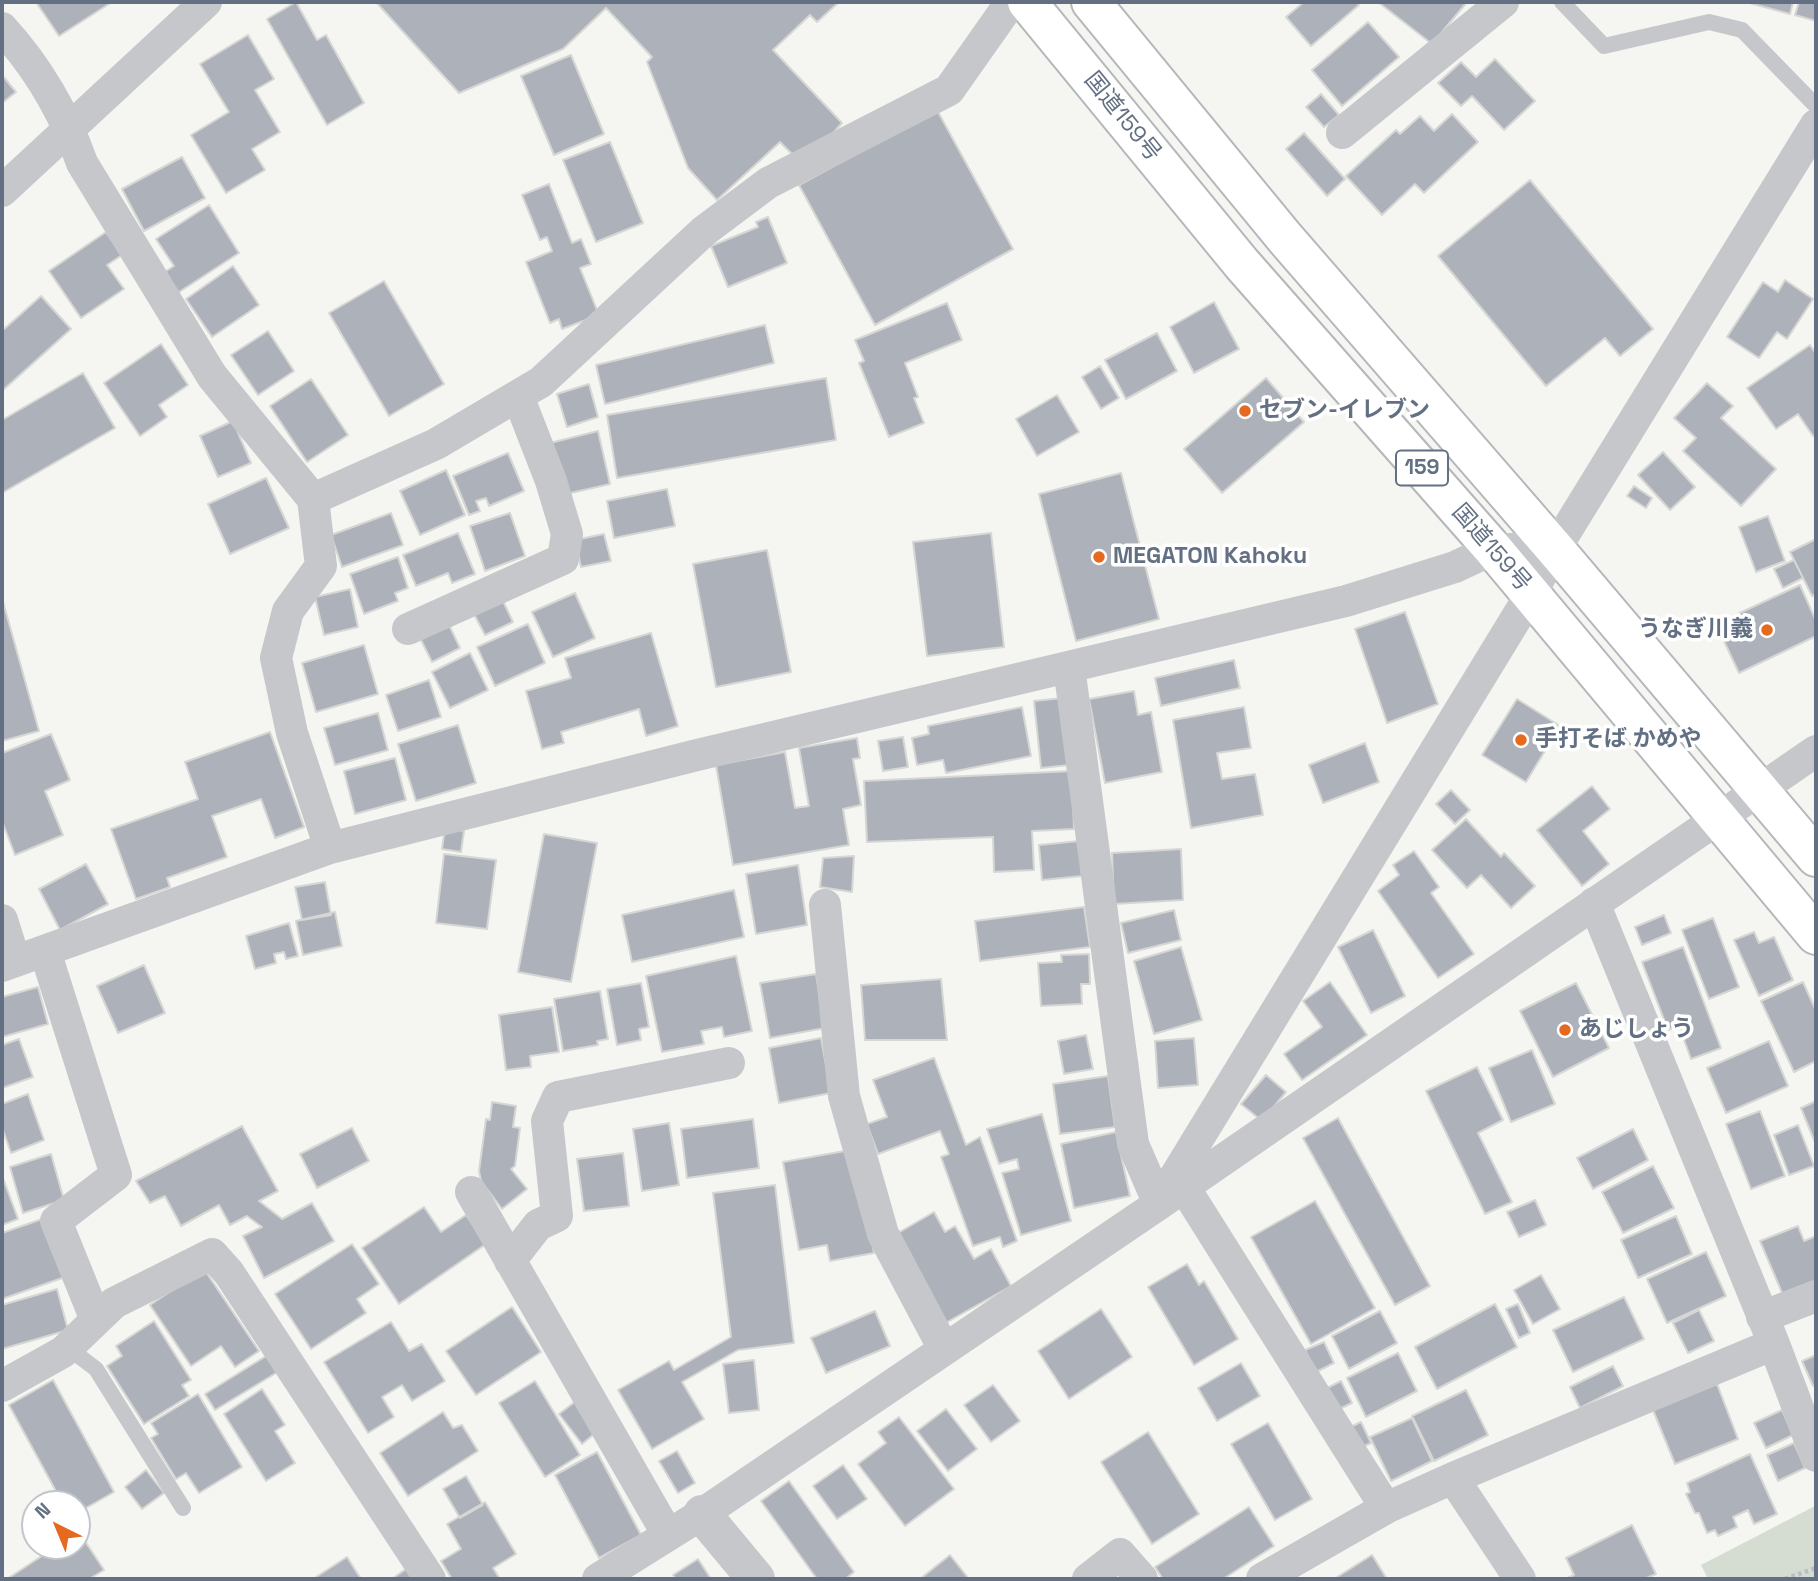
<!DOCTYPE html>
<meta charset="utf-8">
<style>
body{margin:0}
#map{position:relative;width:1818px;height:1581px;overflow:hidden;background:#f5f5f1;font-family:"Space Grotesk",sans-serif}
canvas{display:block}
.frame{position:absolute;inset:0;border:4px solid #637083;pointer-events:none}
.north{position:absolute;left:21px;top:1490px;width:70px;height:70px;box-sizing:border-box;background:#fff;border:2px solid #c1c6cd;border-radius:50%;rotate:317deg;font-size:19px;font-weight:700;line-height:28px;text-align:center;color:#637083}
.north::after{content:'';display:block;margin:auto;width:24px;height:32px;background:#e66920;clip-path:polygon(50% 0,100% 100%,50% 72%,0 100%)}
</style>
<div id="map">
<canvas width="1818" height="1581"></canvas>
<div class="frame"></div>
<div class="north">N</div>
</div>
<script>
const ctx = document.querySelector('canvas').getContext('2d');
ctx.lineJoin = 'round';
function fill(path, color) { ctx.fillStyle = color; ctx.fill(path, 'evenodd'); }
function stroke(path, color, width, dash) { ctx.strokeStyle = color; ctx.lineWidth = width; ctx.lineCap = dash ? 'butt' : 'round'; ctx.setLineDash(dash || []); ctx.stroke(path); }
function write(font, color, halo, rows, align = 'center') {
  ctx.font = font + ' "Space Grotesk","Noto Sans JP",sans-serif'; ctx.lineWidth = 7; ctx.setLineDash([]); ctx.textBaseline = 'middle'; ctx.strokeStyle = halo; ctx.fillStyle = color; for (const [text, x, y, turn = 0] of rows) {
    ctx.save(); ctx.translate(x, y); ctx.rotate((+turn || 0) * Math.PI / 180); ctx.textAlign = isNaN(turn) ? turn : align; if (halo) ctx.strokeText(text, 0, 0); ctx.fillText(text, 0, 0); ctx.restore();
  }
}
fill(new Path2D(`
 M1815 1506 1816 1579H1708L1701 1565Z`), '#d5dcd2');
const building = new Path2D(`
 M36 2H112L59 36Z
 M296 2 317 40 326 35 364 103 327 125 267 19Z
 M376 2H839L817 22 810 15 773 50 842 123 834 132 793 155 780 142 717 200 688 168 647 62 652 57 606 8 563 49 459 93Z
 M1304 2H1356L1359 5 1311 46 1286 17Z
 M1378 2H1467L1432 44Z
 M1746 2H1793L1790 14Z
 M1799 2H1816V21L1795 15Z
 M1368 22 1399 57 1342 106 1312 70Z
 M248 35 274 79 255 90 280 132 252 149 265 170 226 193 191 135 229 112 200 64Z
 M571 55 604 134 554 155 521 76Z
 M1495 59 1535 101 1504 130 1472 96 1461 106 1438 83 1461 62 1476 77Z
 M2 75 16 92 2 103Z
 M1321 94 1339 115 1324 127 1306 107Z
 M937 110 1013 249 875 325 799 185Z
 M1452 114 1478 142 1424 193 1415 184 1382 215 1346 176 1396 130 1400 134 1420 116 1434 131Z
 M1304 133 1345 179 1327 196 1286 149Z
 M610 142 643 223 596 242 563 160Z
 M182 157 205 198 144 231 122 189Z
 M1530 180 1653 329 1620 356 1605 338 1546 386 1438 256Z
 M549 184 572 243 581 239 591 264 580 268 599 315 562 329 559 319 550 323 526 262 552 251 547 237 540 240 522 195Z
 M209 205 239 253 176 294 163 273 174 266 156 239Z
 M768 217 787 263 728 287 711 246 758 227 756 222Z
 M106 232 122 255 107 265 124 289 81 318 49 271Z
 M233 266 259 305 212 337 186 299Z
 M1785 280 1813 299 1787 339 1777 332 1759 358 1727 337 1763 282 1778 292Z
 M384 281 444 384 389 416 329 313Z
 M41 296 71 329 2 391V331Z
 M1214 302 1239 349 1194 373 1170 327Z
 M947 303 962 340 905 363 918 397 914 398 924 423 889 437 859 363 864 361 855 340Z
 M765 325 774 363 605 404 596 365Z
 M268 331 294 371 258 395 231 355Z
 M1157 333 1177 371 1126 399 1105 360Z
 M161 344 188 385 159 405 167 417 140 436 104 383Z
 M1810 345 1816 354V434L1813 436 1798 414 1776 429 1747 388Z
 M1100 366 1119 398 1101 409 1082 377Z
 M83 373 115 428 2 493V420Z
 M826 378 836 440 617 478 607 415Z
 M1266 378 1304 422 1222 493 1184 449Z
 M311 379 348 435 307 462 270 406Z
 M1707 383 1733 406 1721 418 1776 469 1741 506 1683 451 1696 438 1674 418Z
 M589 384 598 417 567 427 557 394Z
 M1057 395 1079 432 1037 456 1016 419Z
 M233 421 251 463 218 477 200 436Z
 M598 431 610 484 562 495 550 443Z
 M1663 452 1695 487 1670 510 1638 475Z
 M508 453 524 491 489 506 486 498 476 501 480 511 469 515 453 476Z
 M446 470 465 515 420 535 400 491Z
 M1121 473 1159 619 1076 641 1039 494Z
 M266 478 289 528 230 554 208 504Z
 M1634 486 1652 498 1646 508 1627 496Z
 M667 489 675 526 614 538 607 501Z
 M391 513 403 545 342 567 331 535Z
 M510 513 525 556 485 571 470 526Z
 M1768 516 1785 561 1756 572 1739 527Z
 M458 533 475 574 452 583 448 573 416 586 403 555Z
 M991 533 1004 647 927 656 913 542Z
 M604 534 611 561 581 567 575 540Z
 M1816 539V594L1812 596 1790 552Z
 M767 550 791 672 716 687 693 564Z
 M398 557 408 588 395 593 398 601 364 614 350 574Z
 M1794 560 1803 578 1783 588 1774 569Z
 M1800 585 1816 621V636L1739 673 1716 624Z
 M350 589 358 627 324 635 315 597Z
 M575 593 595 638 553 657 532 612Z
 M2 598 39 731 2 741Z
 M502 599 513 622 485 635 473 612Z
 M1405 612 1438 704 1387 723 1355 629Z
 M528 624 545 663 495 686 477 647Z
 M449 625 460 648 432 662 420 638Z
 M651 633 678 726 646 736 639 709 561 732 564 743 542 749 526 691 571 678 565 658Z
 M364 645 378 694 316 712 302 663Z
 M470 653 488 690 450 708 432 672Z
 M1234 660 1240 688 1161 706 1155 678Z
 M429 680 441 717 398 731 386 695Z
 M1134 691 1138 715 1151 712 1162 772 1105 783 1089 699Z
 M1063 698 1069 765 1041 768 1034 701Z
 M1517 699 1560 726 1526 782 1482 755Z
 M1022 707 1031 756 946 773 943 760 917 765 912 738 929 734 928 726Z
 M1244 707 1251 748 1217 753 1222 779 1255 774 1263 815 1191 828 1173 720Z
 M378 713 388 750 335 765 324 728Z
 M458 725 476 783 416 801 398 744Z
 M270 732 304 827 275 838 261 799 212 816 227 857 167 878 170 887 136 899 111 829 198 799 185 762Z
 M51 734 70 780 45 791 63 835 15 855 2 821V753Z
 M903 737 908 767 883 771 878 741Z
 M857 738 860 758 853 759 861 805 843 809 849 845 733 865 716 765 785 752 795 808 809 806 799 748Z
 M1365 743 1379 782 1323 803 1309 765Z
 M395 758 406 800 355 814 344 771Z
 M1072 771 1074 829 1032 831 1034 870 994 872 993 837 867 842 864 781Z
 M1592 786 1610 809 1583 831 1609 864 1582 886 1537 830Z
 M1451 790 1470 810 1455 824 1436 804Z
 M1466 819 1501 857 1504 853 1535 886 1511 908 1481 875 1467 888 1432 850Z
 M445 828 464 831 461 852 442 849Z
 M544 834 597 843 571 982 518 972Z
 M1079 841 1082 876 1042 880 1039 845Z
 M1181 849 1183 900 1114 904 1112 853Z
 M1414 851 1439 887 1431 893 1474 954 1438 978 1378 891 1399 875 1393 865Z
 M444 854 496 860 487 929 436 923Z
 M854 856 852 892 820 887 823 858Z
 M86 864 108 904 60 930 39 889Z
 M798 865 807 925 756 934 746 874Z
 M325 882 331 915 302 920 295 887Z
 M734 890 744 937 632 962 622 915Z
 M1084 907 1090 947 980 961 975 921Z
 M1174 910 1181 940 1128 953 1121 923Z
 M335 912 342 946 303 955 296 921Z
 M1664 915 1671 933 1642 945 1635 927Z
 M1713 918 1739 987 1709 999 1682 930Z
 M289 923 298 956 286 959 284 952 274 954 276 963 255 969 246 936Z
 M1373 930 1405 996 1371 1013 1338 947Z
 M1754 932 1759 943 1774 937 1793 980 1759 996 1734 940Z
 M1181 947 1202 1020 1154 1034 1134 961Z
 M1683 947 1721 1048 1691 1059 1679 1026 1668 1030 1642 962Z
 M1089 954 1090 984H1081L1082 1004 1041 1006 1038 963 1062 962 1061 955Z
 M736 956 752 1031 724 1037 722 1027 701 1031 704 1044 662 1052 646 976Z
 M144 965 165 1013 118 1033 97 986Z
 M816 974 825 1028 770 1038 760 983Z
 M941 979 947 1040H865L861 985Z
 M1330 982 1367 1035 1302 1080 1284 1054 1322 1027 1303 1001Z
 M1803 982 1816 1011V1061L1794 1072 1761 1001Z
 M641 983 649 1027 639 1029 641 1040 617 1045 607 989Z
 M1576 983 1609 1048 1553 1077 1520 1011Z
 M38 987 48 1024 2 1037V997Z
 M600 991 608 1039 597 1041 598 1045 563 1051 554 999Z
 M552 1007 559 1052 530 1056 531 1067 506 1070 499 1015Z
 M1086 1035 1093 1069 1064 1074 1058 1041Z
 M821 1038 831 1093 779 1103 769 1048Z
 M1194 1038 1198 1085 1158 1088 1155 1041Z
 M19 1039 33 1077 2 1088V1045Z
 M1769 1041 1788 1086 1726 1113 1707 1068Z
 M1532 1050 1555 1104 1511 1122 1489 1068Z
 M934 1058 966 1145 980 1137 1017 1241 1003 1247 1000 1237 973 1246 941 1157 949 1154 940 1131 878 1154 867 1124 887 1117 873 1080Z
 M1477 1067 1503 1120 1478 1133 1512 1202 1485 1214 1426 1091Z
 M1266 1075 1286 1092 1262 1121 1241 1104Z
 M1108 1076 1115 1127 1060 1134 1053 1084Z
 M28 1094 44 1140 11 1153 2 1127V1104Z
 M1816 1101V1145L1801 1108Z
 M492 1102 516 1106 513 1127 520 1128 515 1166 511 1169 527 1189 502 1209 481 1181 479 1171 486 1119 490 1120Z
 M1760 1111 1785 1176 1751 1189 1726 1124Z
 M1042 1114 1071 1221 1021 1235 1002 1173 1019 1169 1017 1159 999 1164 987 1129Z
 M1338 1118 1430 1286 1395 1305 1303 1138Z
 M753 1119 759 1168 687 1178 681 1129Z
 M669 1123 679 1185 642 1191 633 1129Z
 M1798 1125 1814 1166 1789 1175 1774 1135Z
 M242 1126 278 1191 259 1201 282 1219 312 1203 334 1241 264 1278 243 1236 262 1227 247 1216 230 1225 219 1205 181 1226 165 1196 150 1203 136 1181Z
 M352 1128 369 1161 317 1188 300 1154Z
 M1633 1129 1648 1160 1593 1189 1577 1158Z
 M1116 1132 1130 1196 1074 1208 1061 1144Z
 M856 1149 874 1253 830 1261 827 1245 799 1250 783 1162Z
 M623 1153 629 1206 584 1211 577 1159Z
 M51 1154 64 1200 23 1213 10 1167Z
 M1653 1166 1674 1208 1623 1233 1602 1192Z
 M3 1178 18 1219 2 1225V1179Z
 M775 1185 794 1343 738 1350 682 1382 704 1419 652 1449 618 1390 669 1361 674 1370 731 1337 713 1193Z
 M1535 1200 1546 1225 1519 1237 1507 1212Z
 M1315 1201 1375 1308 1311 1344 1251 1237Z
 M424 1207 441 1232 466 1215 486 1244 399 1304 362 1248Z
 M934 1212 945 1232 955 1226 974 1259 991 1249 1011 1286 942 1325 898 1233Z
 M1676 1216 1692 1254 1638 1278 1621 1240Z
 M45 1218 65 1277 2 1299V1233Z
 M1798 1226 1804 1241 1816 1236V1281L1783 1295 1760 1241Z
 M352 1244 379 1284 357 1299 366 1313 311 1349 275 1294Z
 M1706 1252 1726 1296 1667 1323 1647 1279Z
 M1187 1264 1199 1285 1204 1281 1238 1339 1194 1365 1148 1287Z
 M204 1269 259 1351 235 1367 221 1346 191 1366 150 1305Z
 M1541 1275 1560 1309 1533 1324 1514 1290Z
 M57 1289 68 1330 2 1349V1305Z
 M1624 1297 1644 1339 1573 1372 1553 1330Z
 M1495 1304 1517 1347 1437 1389 1415 1347Z
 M1518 1304 1530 1333 1519 1338 1506 1309Z
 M512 1307 541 1352 476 1395 446 1351Z
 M1101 1309 1132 1357 1069 1399 1038 1351Z
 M1699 1310 1714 1341 1688 1353 1673 1323Z
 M875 1311 890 1346 826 1373 811 1338Z
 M1380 1311 1397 1343 1349 1369 1332 1336Z
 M154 1321 191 1380 182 1385 189 1396 144 1424 107 1366 122 1356 116 1346Z
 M391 1322 409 1351 422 1344 445 1381 412 1401 402 1385 382 1397 394 1417 368 1433 324 1362Z
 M1324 1342 1334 1363 1316 1372 1305 1350Z
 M271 1353 281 1370 215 1410 205 1394Z
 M1398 1353 1417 1391 1366 1417 1347 1378Z
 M1816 1355V1384L1813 1386 1802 1361Z
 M754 1360 759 1410 729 1413 723 1364Z
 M1241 1363 1260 1396 1217 1421 1198 1388Z
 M1613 1366 1623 1386 1580 1408 1570 1387Z
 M53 1380 114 1492 77 1513V1504H63L9 1405Z
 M535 1381 580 1455 545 1477 499 1403Z
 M1341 1381 1352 1403 1333 1412 1323 1390Z
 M1717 1384 1738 1439 1675 1464 1653 1410Z
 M993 1385 1020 1421 991 1442 964 1405Z
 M262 1389 285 1425 275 1431 295 1463 266 1481 224 1414Z
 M1466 1390 1488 1435 1434 1461 1412 1416Z
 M198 1394 242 1467 199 1493 186 1473 176 1479 151 1438 158 1434 151 1423Z
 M576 1401 599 1430 582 1444 559 1414Z
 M946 1409 977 1449 948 1471 917 1431Z
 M1782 1410 1793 1435 1766 1448 1754 1423Z
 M443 1412 453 1428 462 1425 478 1451 408 1496 380 1453Z
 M899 1417 954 1489 905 1526 858 1464 886 1443 878 1432Z
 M1412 1418 1432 1461 1391 1481 1370 1437Z
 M1361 1422 1371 1443 1356 1450 1346 1429Z
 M1268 1423 1312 1499 1275 1520 1231 1444Z
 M1148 1432 1199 1514 1152 1544 1101 1462Z
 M1794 1443 1805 1468 1778 1481 1767 1455Z
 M677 1451 695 1483 678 1493 659 1461Z
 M597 1452 641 1535 599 1558 555 1475Z
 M1750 1454 1777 1514 1754 1524 1748 1510 1733 1517 1737 1527 1718 1536 1715 1530 1707 1533 1699 1513H1695L1686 1494 1690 1492 1687 1483Z
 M843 1465 867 1499 837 1519 813 1486Z
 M146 1470 164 1493 142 1509 125 1487Z
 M466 1476 483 1505 460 1518 443 1489Z
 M789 1481 854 1572 845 1579H817L761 1501Z
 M485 1502 516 1554 493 1568 500 1579H452L441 1561 461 1549 447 1524Z
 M1249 1507 1274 1546 1223 1579H1163L1155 1567Z
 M1632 1525 1656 1574 1644 1579H1565L1574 1575 1566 1558Z
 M79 1532 104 1570 89 1579H7L57 1546H77V1533Z
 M950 1555 969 1579H920Z
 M1372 1555 1387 1579H1334Z
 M347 1557 361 1579H313Z
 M698 1559 711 1579H676L673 1575Z
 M410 1566 420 1579H392Z`);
fill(building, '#adb2ba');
stroke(building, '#d6d6d4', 2);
const trunk = new Path2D(`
 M1027 2 1242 264 1493 549 1816 935
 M1091 2 1285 238 1555 549 1816 857`);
stroke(trunk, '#b5b7bb', 42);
stroke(new Path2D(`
 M1785 1579 1816 1568`), '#bcbdc0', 4.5, [3.5, 3.5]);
stroke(new Path2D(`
 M1562 2 1604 46 1709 22 1742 30 1816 106
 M67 1347 96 1369 183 1508`), '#c5c7cb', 16);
stroke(new Path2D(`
 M2 28C37 66 65 114 82 163L212 376 313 499 321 566 288 611 276 658 292 733 330 848
 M1342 133 1503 2
 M2 191 206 2
 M313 499 436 444 541 382 704 231 768 183 949 90 1011 2
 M408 629 563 559 567 534 551 481 518 396
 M1069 667 1133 1144 1159 1204
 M825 905 844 1096 883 1234 944 1349
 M2 920 15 961
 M45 951 116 1175 56 1221 96 1320
 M2 966 330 848 693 756 1346 601 1455 567 1493 549H1555
 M1184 1187 1386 1508 1453 1478
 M471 1192 668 1535
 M1165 1193 1531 594 1555 549 1816 125
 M510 1261 538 1225 557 1216 547 1121 558 1097 729 1063
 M1762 1317 1816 1296
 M1774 1344 1816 1456
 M2 1386 63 1352 114 1303 212 1254 229 1273 430 1579
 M598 1579 702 1514 1159 1204 1816 751
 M1088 1579 1120 1554 1142 1579
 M1262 1579 1386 1508
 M1520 1579 1453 1478 1774 1344 1594 903`), '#c5c7cb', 32);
stroke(new Path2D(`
 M702 1514 756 1579`), '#c5c7cb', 38);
stroke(trunk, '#fff', 38);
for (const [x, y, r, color] of [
 [1245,411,7,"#e66920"],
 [1099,557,7,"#e66920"],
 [1767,630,7,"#e66920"],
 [1521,740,7,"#e66920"],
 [1565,1030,7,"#e66920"]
]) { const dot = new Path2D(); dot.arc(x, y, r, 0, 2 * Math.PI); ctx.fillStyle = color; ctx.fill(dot); stroke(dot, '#fff', 2.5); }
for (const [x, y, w] of [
 [1422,468,52]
]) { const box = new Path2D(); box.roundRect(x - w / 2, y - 17.5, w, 35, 5); ctx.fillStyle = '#fff'; ctx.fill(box); stroke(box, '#637083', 2); }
write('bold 21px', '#637083', null, [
 ["159",1422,468]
]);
write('23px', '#637083', '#fff', [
 ["国道159号",1122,117,51],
 ["国道159号",1491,548,49]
]);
write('bold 23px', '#637083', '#fff', [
 ["セブン-イレブン",1259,411],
 ["MEGATON Kahoku",1113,557],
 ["うなぎ川義",1753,630,"right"],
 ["手打そば かめや",1535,740],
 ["あじしょう",1579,1030]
], 'left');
</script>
